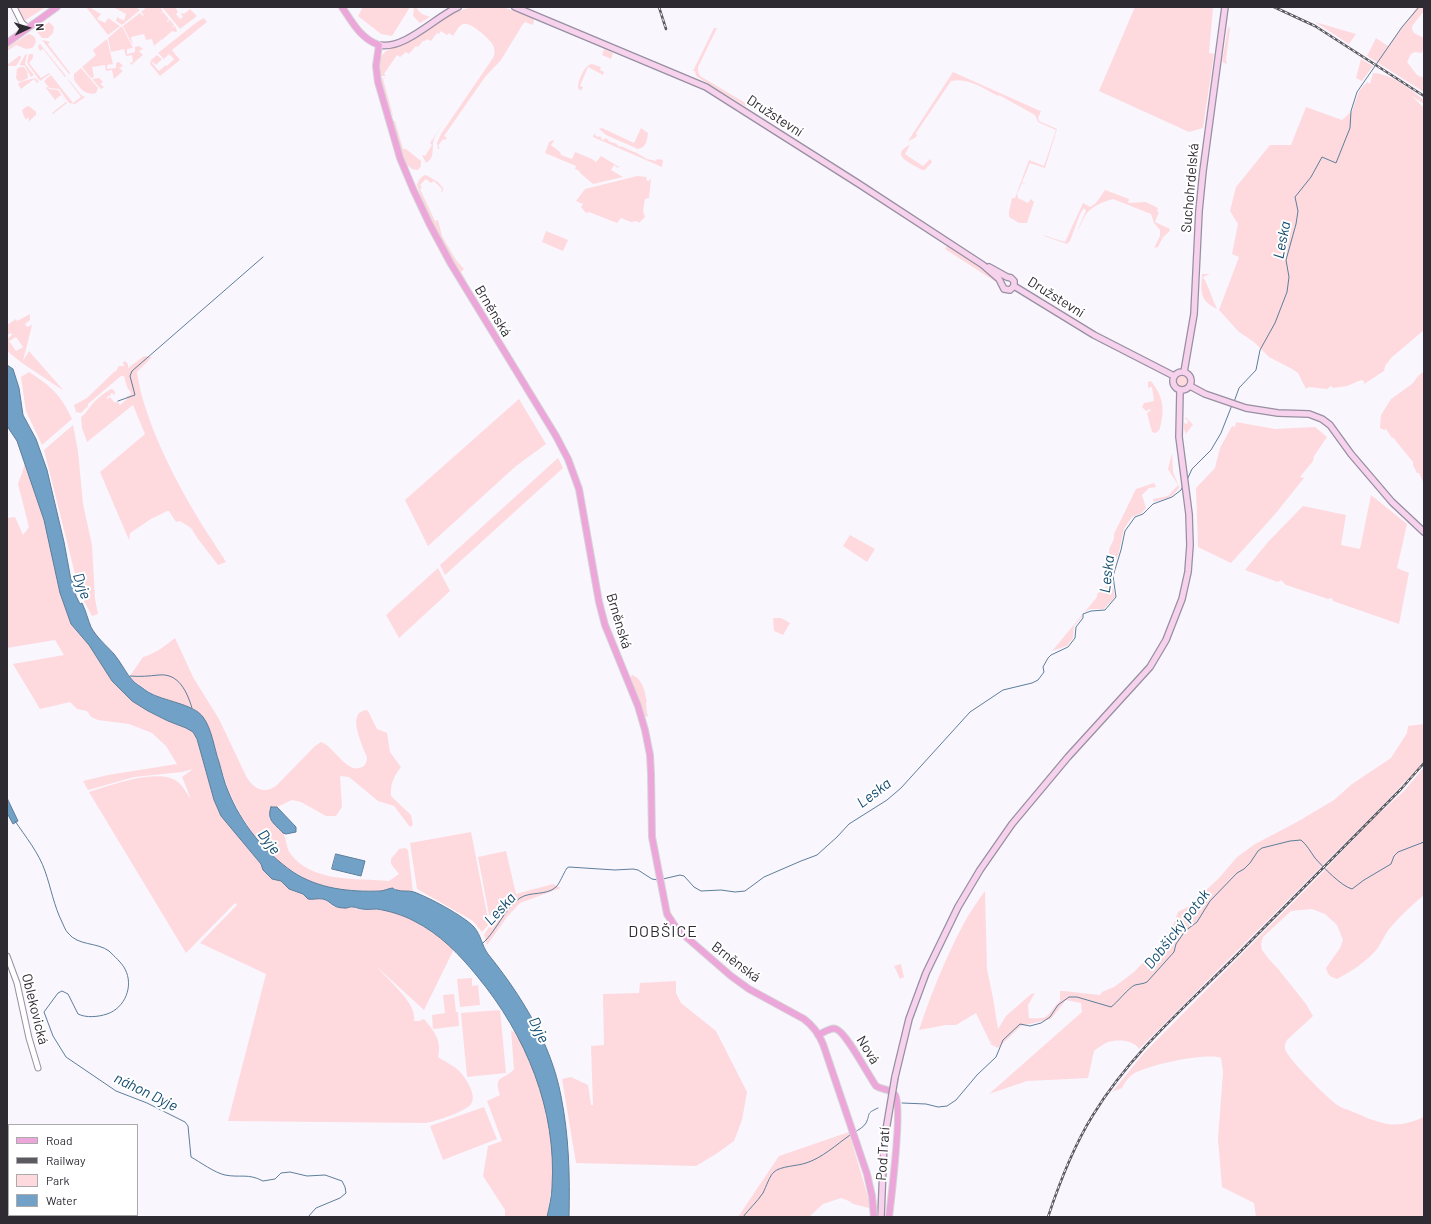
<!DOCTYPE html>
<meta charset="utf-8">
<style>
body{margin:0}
#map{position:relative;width:1431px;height:1224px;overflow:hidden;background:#f9f6fe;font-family:Barlow,sans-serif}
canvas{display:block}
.frame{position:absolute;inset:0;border:8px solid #2e2b33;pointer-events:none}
.legend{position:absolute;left:8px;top:1124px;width:130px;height:92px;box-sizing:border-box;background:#fff;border:1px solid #abaaad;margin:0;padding:5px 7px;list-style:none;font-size:12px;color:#2e2b33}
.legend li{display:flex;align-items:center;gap:8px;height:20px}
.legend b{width:20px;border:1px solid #abaaad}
.north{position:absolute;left:8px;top:8px;width:40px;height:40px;-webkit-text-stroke:3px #fff;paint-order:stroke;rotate:86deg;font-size:11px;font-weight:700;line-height:16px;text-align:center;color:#2e2b33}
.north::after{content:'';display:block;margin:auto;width:14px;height:18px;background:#2e2b33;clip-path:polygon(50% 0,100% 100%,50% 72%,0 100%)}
</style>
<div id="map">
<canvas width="1431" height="1224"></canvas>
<div class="frame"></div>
<ul class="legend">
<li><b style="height:5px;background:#eda6da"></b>Road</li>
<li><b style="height:5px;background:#5c5961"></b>Railway</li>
<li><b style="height:11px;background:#fedade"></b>Park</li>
<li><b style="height:11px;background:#71a1c6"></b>Water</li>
</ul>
<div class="north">N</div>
</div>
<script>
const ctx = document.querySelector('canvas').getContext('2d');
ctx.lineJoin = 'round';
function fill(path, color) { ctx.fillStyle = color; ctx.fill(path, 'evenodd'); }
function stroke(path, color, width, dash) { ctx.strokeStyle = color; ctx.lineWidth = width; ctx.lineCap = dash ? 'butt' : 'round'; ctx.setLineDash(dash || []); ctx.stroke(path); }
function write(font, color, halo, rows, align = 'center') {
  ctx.font = font + ' Barlow,sans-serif'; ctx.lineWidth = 4; ctx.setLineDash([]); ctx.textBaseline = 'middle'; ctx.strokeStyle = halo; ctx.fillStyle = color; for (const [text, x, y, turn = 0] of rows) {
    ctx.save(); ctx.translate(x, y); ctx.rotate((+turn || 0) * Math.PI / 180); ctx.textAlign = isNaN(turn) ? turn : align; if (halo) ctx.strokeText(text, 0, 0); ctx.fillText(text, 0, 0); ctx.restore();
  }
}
fill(new Path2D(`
 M19 7H24L25 8 46 7 24 21 17 9Z
 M86 7H89L101 14 97 19 105 23 108 18 120 26 108 35Z
 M113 7H135L140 10 122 25 116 21 117 17 124 21 126 14Z
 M147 7H155V8L160 7 163 11 159 14 163 12 169 19 166 22H167L170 20 174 25 171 28 175 26 177 31 176 32 172 31 162 40 161 38V40L154 46 152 39 146 40 144 34 131 37 133 46 123 26 140 13 143 16 144 15 141 12Z
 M162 7H175L178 12 176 14 180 19 183 17 181 14 182 13 184 14 190 9 197 16 180 29Z
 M363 7H410L392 36 381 34 358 16Z
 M414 7H417V9L422 14 430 17 420 23 413 16Z
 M473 7 505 8 533 17 534 21 533 25 525 22 523 24 501 60 485 77 444 136 447 138 445 140 443 139 438 146 440 148 438 149 437 143 441 134 493 58C495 54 495 49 493 45 490 39 470 21 463 24 458 26 456 32 453 36L449 33 447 35 441 31 439 34 437 33 431 41 427 39 425 41H423L418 47 416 46 409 54 406 52 400 57 397 55 384 74 386 76H380C378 68 378 59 384 53 388 48 399 46 406 43 428 30 447 12 473 7Z
 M1135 7 1213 8 1209 53 1214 54 1203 128 1189 132 1099 91Z
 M1417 7H1424V11L1412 26V29L1414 33 1424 38V50L1421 53 1415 52 1411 54 1407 62 1417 75 1424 78V92L1367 56 1376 38 1388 46Z
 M204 18 207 22 172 50 180 60 160 76 150 64 151 60 157 55 164 61 162 59 156 65 153 62 152 63 159 71 166 65 167 66 174 59 169 54 164 59 158 53 197 22Z
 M49 22 54 27 53 33 48 38H42L37 32Z
 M1315 22 1356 34 1349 44Z
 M122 26 133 48 127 49V54L135 52V47L139 46 143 49 139 51 143 55 131 65 130 63 133 62 132 55 126 56 124 49 111 52 108 38Z
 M1228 27 1230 28 1226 59 1227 64 1222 62Z
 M714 28H717L698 67V71L700 76 747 104 745 106 699 78 696 76 695 71H693Z
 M28 34C37 35 38 43 32 48L26 49 16 45 7 51V48Z
 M107 39 113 64 107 65V69L116 68V63L119 62 123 66 119 68 123 71 114 79 112 70 106 71 105 65 92 67 94 77 91 78 82 67 96 55 93 50Z
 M42 40 50 42 48 44 70 73 69 74Z
 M40 44 66 76 65 77 43 49 40 51 38 46Z
 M604 49 613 53 611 59 602 55Z
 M27 54 25 64 34 75 31 77 25 66 20 65V64L25 55Z
 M29 54H33V58L29 63 41 78 49 73 50 74 40 81 27 63Z
 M19 56H21V58L16 66H9L7 65Z
 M1361 59 1373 66 1362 81 1356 78Z
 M592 64 601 67 600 70 604 72 603 75 588 67 580 86 583 87 581 91 578 88C578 81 584 65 592 64Z
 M20 67H24L27 71 28 78 22 81H18L16 78 17 69Z
 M81 68 98 88 96 93C85 96 80 88 74 80V74Z
 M953 72 1038 110 1041 111 1038 118 1039 121 1057 129 1045 168 1030 163 1022 182 1026 184 1022 183 1017 194 1018 198 1028 203 1031 199 1034 202 1027 223H1019L1009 217V212L1012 198H1015L1029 160 1044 166 1056 130 1038 122 1035 115 999 95 998 96C983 88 967 77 951 81L916 133 917 135 915 138 908 141Z
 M1373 73C1392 74 1410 89 1424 100V104L1412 96 1424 108V330L1391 358 1385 366 1384 371 1364 384V381L1361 380 1347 386 1333 388 1331 386 1327 389 1309 387 1306 389 1298 373 1292 369 1269 357 1254 342 1239 332 1219 310 1239 257 1232 254 1238 224 1230 211 1236 187 1270 145H1291L1306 107 1342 120 1352 111 1359 91 1367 82 1370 84Z
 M51 75 73 103 81 97 68 80V79L81 95 85 97 75 104 69 103 59 89 49 88 44 81Z
 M387 77 383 79 394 119 390 109 381 79Z
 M35 78 39 82 37 83 34 79 21 89 18 84 20 82Z
 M99 78 103 82 100 84 104 87 101 89 92 79Z
 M47 87 49 89 58 90 67 103 53 114 52 113 66 102 61 95 55 100 46 88Z
 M29 106 36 112V115L28 122 29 120 28 117 26 120 23 114 22 110 26 107Z
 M389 113 394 121H395L403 149H406L421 161V166L418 170 412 169 407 165 402 154Z
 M443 124C440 129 436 134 434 139 431 147 436 158 426 163L422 155 425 156 432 145 430 143Z
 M602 128 634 143 641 128 648 133C647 140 647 147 638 149L606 135 599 129Z
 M594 134H596L595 136 599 137 600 136 601 137V139L604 140 605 138 609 140 608 141 617 144V145L620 147 621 146 634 152H635L647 159 656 161 657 159 663 160 662 167 593 137Z
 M553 140 554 141 551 145 560 152 561 155 572 159 575 152 592 159 596 162 601 156 619 167 618 168 614 165 611 170 623 177 593 184 579 172 580 171 575 169 576 166 545 153 549 142Z
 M910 145 905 154 923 166 930 159 932 162 925 170H922C912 164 888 155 910 145Z
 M426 175 438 182 443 188V191L441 192 442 189 434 181 431 183 426 179 420 185 422 188 420 189 435 221 438 220 442 236 456 260 464 269 461 272 466 280 461 278 424 207 417 185C418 181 421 176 426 175Z
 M637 176 647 177 646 180 649 181 650 179H651L649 198 645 199 643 211 645 217 639 223 637 221 631 222 621 218 617 223 589 212 586 213 581 207 583 204 576 201 585 189Z
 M1105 190 1129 199 1128 203 1146 202 1158 208 1157 211 1159 212 1155 222 1170 229 1169 232 1163 237 1158 247 1154 248 1160 236V230L1154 223 1151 214 1113 199C1102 202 1090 207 1085 216 1082 221 1080 227 1077 231L1086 211 1084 208 1080 214 1070 241 1067 244 1044 236 1043 235 1065 242 1083 203 1090 207 1096 203Z
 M546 231 568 240 563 251 542 242Z
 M947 246 993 275 996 282 945 249Z
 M1202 274H1210L1203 277C1209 286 1212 299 1217 309 1199 300 1201 292 1202 274Z
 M30 314V320L25 324 27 327 32 325 23 361 29 351 64 391 22 363 7 351V337L8 338 12 335 11 333 7 335V325L16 319 17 321ZM16 337 23 347 16 351 9 341Z
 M144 356 152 357 137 372C144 423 179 488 206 531 213 542 220 552 226 562L218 565 198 539 191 528 180 521 176 522 169 511H167L151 519 130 533 129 540 100 472 145 434 133 405 87 442 82 428 81 417C85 414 87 411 90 407 95 400 104 393 111 389L114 390 115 394 114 395 112 393 110 394 111 395 107 397V399L110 397 115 403 117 401 120 405 127 399V396L130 395 131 393 127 387 124 376H121L88 404V406L81 413 76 412 74 405 87 398 115 371 116 372 117 369 119 366H124L123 362 125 361 128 364V368Z
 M1424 371V484L1419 473H1417L1413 465V462L1395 440 1394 438H1392L1386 429 1384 430 1380 428 1381 415 1391 399 1412 384 1418 376Z
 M29 372C51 386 61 395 72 419L42 445 26 411 21 377Z
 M1175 382a7 7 0 1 1 14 0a7 7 0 1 1-14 0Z
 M1151 381C1162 395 1165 407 1161 423 1160 428 1160 431 1155 433L1152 432 1147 413 1151 410 1150 409 1146 411 1142 407 1144 403 1154 401 1152 387 1148 388V382Z
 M519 399 546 444 516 466 428 546 405 500Z
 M1186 417 1193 425 1191 427 1186 434 1184 429V421V423L1187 424 1188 420 1185 419Z
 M1236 422 1275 429 1315 427 1327 437 1314 456 1313 461 1300 477 1304 478 1276 513 1231 563 1198 547 1196 488 1215 468 1220 448 1232 426 1235 427Z
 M73 425 78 451 83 504 92 545 95 599 98 614 92 616 80 594 44 450Z
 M1172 453 1173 472 1179 487 1182 483C1174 497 1170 498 1154 502L1153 499 1168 496 1178 485 1168 469Z
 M558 458 563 468 445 575 440 565Z
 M25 464 44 520 71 624 148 711 168 721 186 728 193 732 197 739 214 800 221 815 261 864 263 870 272 879 281 881 289 889 303 894 308 899H324L334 907H352L361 910 375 909 396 913 414 921 436 934 454 949 424 1010 377 967C387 979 418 1004 414 1021H419L424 1019C434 1031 442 1040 438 1057 446 1062 456 1067 461 1073 467 1080 477 1096 471 1104 465 1112 436 1121 426 1123L228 1121 266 974 200 943 237 905 235 903 186 953 89 792C110 786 158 767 178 782 183 786 187 794 191 799L182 777 193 769 182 772 134 777 88 790 83 781 108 775 177 764 166 746 152 733 129 724 98 720 91 717 87 711 77 709 70 702 40 709 13 664 64 655 55 640 7 648V518L15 517 23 535 29 527 18 484Z
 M1154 483 1156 487 1149 488 1142 495 1146 508 1142 513 1132 517 1124 529 1119 552 1113 568 1112 579 1109 549 1114 539V534L1136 489Z
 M1371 495 1407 524 1397 568 1409 573 1399 624 1333 601 1332 598 1328 599 1286 585 1281 580 1278 582 1245 570 1268 542 1303 506 1346 515 1341 545 1360 549Z
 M850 535 875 549 867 562 843 546Z
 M438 568 450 591 399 638 386 615Z
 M1112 582 1115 597 1104 609H1090L1082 614V617L1074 626 1073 638 1067 646 1052 651 1097 597V594Z
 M773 618H781L790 623 783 635 774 631Z
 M175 638 193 677 219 719 246 776C253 788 263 795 276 786L315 746 321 742C334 746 347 775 362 767 366 765 367 761 367 757 363 748 352 723 358 715 359 712 363 711 366 710L368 711 377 729 387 733 390 752 401 767C394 776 390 784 391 796L411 815 413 825 410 827 394 806 378 801 349 777 340 776 342 807 336 816H326L301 802 292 800 277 807H272L269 814C270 822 279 826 283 833 287 839 286 848 290 853 311 883 357 878 389 881L399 874 391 864V859L399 849 405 848 408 850 413 892 398 891 393 888 382 891 336 890 312 883 280 863 260 844 242 817 229 792 208 728 194 709 178 704 151 693 134 681 130 676 143 657C157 653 163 647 175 638Z
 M632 675C643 679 645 692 647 702H646L647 713 648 715 647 717 644 716 630 678Z
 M1424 724V760L1418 768 1376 812 1139 1049C1134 1040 1118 1039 1108 1042 1103 1044 1098 1048 1094 1051L1088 1078 1027 1081 989 1094 1082 1012 1081 1003 1066 1000 1051 1019 1021 1026 998 1048 990 1044 992 1041 990 1042 976 1013 956 1025H946L919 1030C931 994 945 959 963 925 969 913 977 902 985 891L987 969 993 998 998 1029 1006 1016 1031 994 1035 993 1028 1005 1029 1018C1052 1020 1046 1014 1060 1001V991H1064L1100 995 1102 992 1114 987 1134 972 1161 944 1172 928 1178 912 1189 906 1219 878 1237 857 1255 844 1297 822 1334 800 1352 784 1391 758 1407 733 1408 726Z
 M1424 767V895C1412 905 1400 916 1390 928 1385 934 1382 942 1377 949 1366 962 1352 971 1337 979 1331 977 1328 976 1326 968L1340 948 1343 940 1337 925 1325 914 1312 909 1291 911 1263 937 1261 944 1262 950 1268 958 1279 970 1306 1004 1313 1016 1287 1040C1286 1043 1284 1045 1285 1049 1287 1058 1330 1101 1339 1106 1343 1109 1347 1109 1351 1111 1363 1116 1375 1122 1388 1124 1401 1126 1412 1122 1424 1117V1217H1256L1254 1203 1222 1187 1218 1139 1223 1072 1221 1058C1207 1052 1147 1065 1133 1074 1128 1078 1125 1082 1122 1088L1112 1092 1144 1053 1319 876 1373 819 1404 791Z
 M471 832 489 924 482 932 473 921 417 889 410 843Z
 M506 851 516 894 553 884 561 888 520 903 507 917 487 945 484 935 495 918 489 915 478 857Z
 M901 964 904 977 900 979 894 966Z
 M472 978V986L478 985 480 1005 460 1007 457 979Z
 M676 981V993L681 1003 716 1031 747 1092 742 1120 734 1141 716 1154 696 1166 576 1163 562 1079 571 1077 588 1085 591 1105H593L591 1046 604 1045 603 994 639 993 640 983Z
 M454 994 456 1012H458L459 1026 433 1029 432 1015 445 1013 443 995Z
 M500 1010 506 1073 467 1077 461 1013Z
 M511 1030 517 1034 531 1062 542 1096 550 1131 553 1163 552 1186 547 1217H505V1210L483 1176 488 1146 502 1141 487 1101 500 1095C493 1074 504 1081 514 1069Z
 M484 1107 497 1139 443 1160 430 1126Z
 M849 1132 869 1201 870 1206 869 1208 853 1204 849 1201 841 1198 823 1204 809 1217H738L779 1156Z`), '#fedade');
const water = new Path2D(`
 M7 365 13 369 19 388 23 415 36 439 47 470 64 542 71 580 73 582 76 596 80 604 82 603C86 611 88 620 91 627 97 638 106 645 114 654 121 662 126 674 134 682 138 685 144 689 148 692 163 701 194 704 203 717 212 729 214 748 219 762 222 772 224 782 228 791 241 823 264 852 293 872 319 889 349 892 380 891 384 891 389 888 393 888 394 889 395 890 397 890 402 892 408 890 414 892 428 897 464 916 474 927 481 935 482 946 488 954 521 995 551 1043 561 1096 569 1136 570 1176 569 1217H547C549 1207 552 1197 552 1187 557 1110 526 1035 477 976 459 954 440 934 414 921 403 915 389 911 377 909 372 909 367 910 362 909 359 909 356 907 353 907 350 906 347 909 344 908 332 908 331 901 323 899 318 898 313 900 308 899L303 894 289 889 281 881 272 879 263 870 261 864 221 816 214 800 197 739 193 732 186 728 168 721 148 711 132 701 112 681 89 645 71 624 60 593 44 520 17 441 7 426Z
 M7 798 18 821 13 824 7 813Z
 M271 807H277L296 827V832L286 834 283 833C275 824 266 820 271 807Z
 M336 854 365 861 361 876 332 869Z`);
fill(water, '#71a1c6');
stroke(water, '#5d7e9a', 1);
stroke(new Path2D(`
 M118 401 135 395 130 376 132 371 263 257
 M1234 402 1239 388 1256 370 1260 350 1275 323 1287 292 1289 277 1286 260 1296 224 1298 211 1295 197 1311 177 1322 157 1336 163 1350 128 1351 111 1357 92 1402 27 1419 7
 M1187 480 1192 469 1211 450 1221 433 1232 405
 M130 676C140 677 149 676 159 675 179 673 187 692 192 708
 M15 821C25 836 39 853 45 871 51 888 54 906 62 922 64 926 65 930 68 933 78 946 97 942 109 951 114 956 122 963 125 969 134 986 125 1008 107 1014 98 1017 86 1018 78 1014L68 994 62 991 58 993 44 1012 53 1036 66 1057 116 1091 147 1103 185 1122 188 1126 191 1157C200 1162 215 1173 225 1175 240 1178 248 1173 263 1181L275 1179 281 1173 290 1172 307 1176 325 1175 342 1181 345 1187 346 1193 340 1198 316 1208 308 1217
 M663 879 680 875 684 876 694 887 701 891 721 890 735 892 745 891 764 877 801 861 817 855 837 837 849 824 887 800 901 788 970 712 1003 690 1032 683 1038 680 1044 672 1043 667 1048 658 1051 655 1068 647 1075 638 1076 627 1083 618V614L1091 611 1105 610 1116 597 1113 576 1121 550 1125 531 1135 517 1143 514 1153 504 1172 497 1181 490 1183 486
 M482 944C497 931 503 910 520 898 531 891 546 896 556 887 560 883 563 874 567 868L569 867 615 870 633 869 638 870 652 879 658 880
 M902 1103 926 1104 938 1107 947 1106 956 1100 977 1075 996 1057 1003 1040 1020 1024 1030 1026 1041 1023 1050 1017 1058 1005 1069 997H1077L1111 1007C1118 1002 1128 988 1135 985 1139 984 1143 984 1147 982L1174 952 1176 944 1185 931 1197 922 1210 901 1237 873 1244 869 1250 863 1258 851 1262 848 1290 841 1301 840C1307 845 1310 851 1315 858 1323 867 1341 886 1352 889L1364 880 1391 864 1394 856 1398 852 1424 842
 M855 1132C858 1130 864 1127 866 1123 871 1113 865 1114 878 1108
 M743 1217C749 1209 757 1202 763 1193 766 1187 770 1175 774 1172 780 1166 798 1166 806 1163 822 1158 836 1145 850 1135`), '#5d7e9a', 1);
const tertiary = new Path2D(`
 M14 7 22 23 28 28
 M7 956 17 983 29 1038 38 1068`);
const secondary = new Path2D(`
 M515 7 706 87 859 184 983 265 999 279 1004 289 1010 290 1014 286
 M379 45C405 50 435 17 458 7
 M989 267 1007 277 1011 278 1014 281V286
 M1014 286 1094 335 1174 376
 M1173 381a9 9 0 1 1 18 0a9 9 0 1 1-18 0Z
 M1184 372 1194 314 1199 211 1203 171 1225 7
 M1190 386 1205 394 1246 408 1278 413 1309 414 1322 419 1330 425 1351 454 1392 502 1424 532
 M895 1077 909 1019 926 973 958 907 980 870 1012 824 1068 757 1150 667 1166 640 1182 599 1188 572 1190 545 1189 514 1179 437 1180 391
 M881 1217 884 1142`);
const primary = new Path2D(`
 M342 7C352 22 361 39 379 45L376 66 378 82 400 158 413 189 429 223 451 264 556 436 568 459 579 489 599 602 605 625 638 706 645 730 650 755 651 774 652 837 667 914 677 929 731 976 749 989 804 1019C812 1025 819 1034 823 1044L867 1174 872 1196 874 1217
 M7 43 57 7
 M818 1035C823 1033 831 1027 836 1029 846 1032 868 1075 876 1086 882 1090 891 1089 895 1095 903 1104 891 1200 889 1217`);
stroke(tertiary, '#988fa2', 7);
stroke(secondary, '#988fa2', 8);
stroke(primary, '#d5d5d6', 8);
stroke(tertiary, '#fff', 5);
stroke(secondary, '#f6d2ed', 5.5);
stroke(primary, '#eda6da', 6);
const rail = new Path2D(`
 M659 7 666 29
 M1274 7 1315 26 1424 96
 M1048 1217C1060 1181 1073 1147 1093 1115 1131 1053 1187 1005 1238 954 1292 899 1347 844 1401 789L1424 763`);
stroke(rail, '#5c5961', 2.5);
stroke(rail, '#fff', 1, [3]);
const secondaryBridge = new Path2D(`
 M884 1142 895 1077`);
stroke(secondaryBridge, '#988fa2', 8, []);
stroke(secondaryBridge, '#f6d2ed', 5.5);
write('14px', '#2e2b33', '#fff', [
 ["Družstevní",775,116,33],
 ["Suchohrdelská",1190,188,-85],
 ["Družstevní",1056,297,32],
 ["Brněnská",493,311,59],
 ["Brněnská",619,621,73],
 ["Brněnská",736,962,37],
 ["Oblekovická",35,1009,76],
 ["Nová",868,1050,58],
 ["Pod Tratí",883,1154,-86]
]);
write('italic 15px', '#114a6f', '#fff', [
 ["Leska",1282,240,-79],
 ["Leska",1107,574,-83],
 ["Dyje",82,586,70],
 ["Leska",874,793,-37],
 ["Dyje",269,842,53],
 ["Leska",500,909,-47],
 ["Dobšický potok",1177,929,-52],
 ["Dyje",539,1030,64],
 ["náhon Dyje",146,1092,26]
]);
ctx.letterSpacing = '1px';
write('16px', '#2e2b33', '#fff', [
 ["DOBŠICE",663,932]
]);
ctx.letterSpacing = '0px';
</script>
